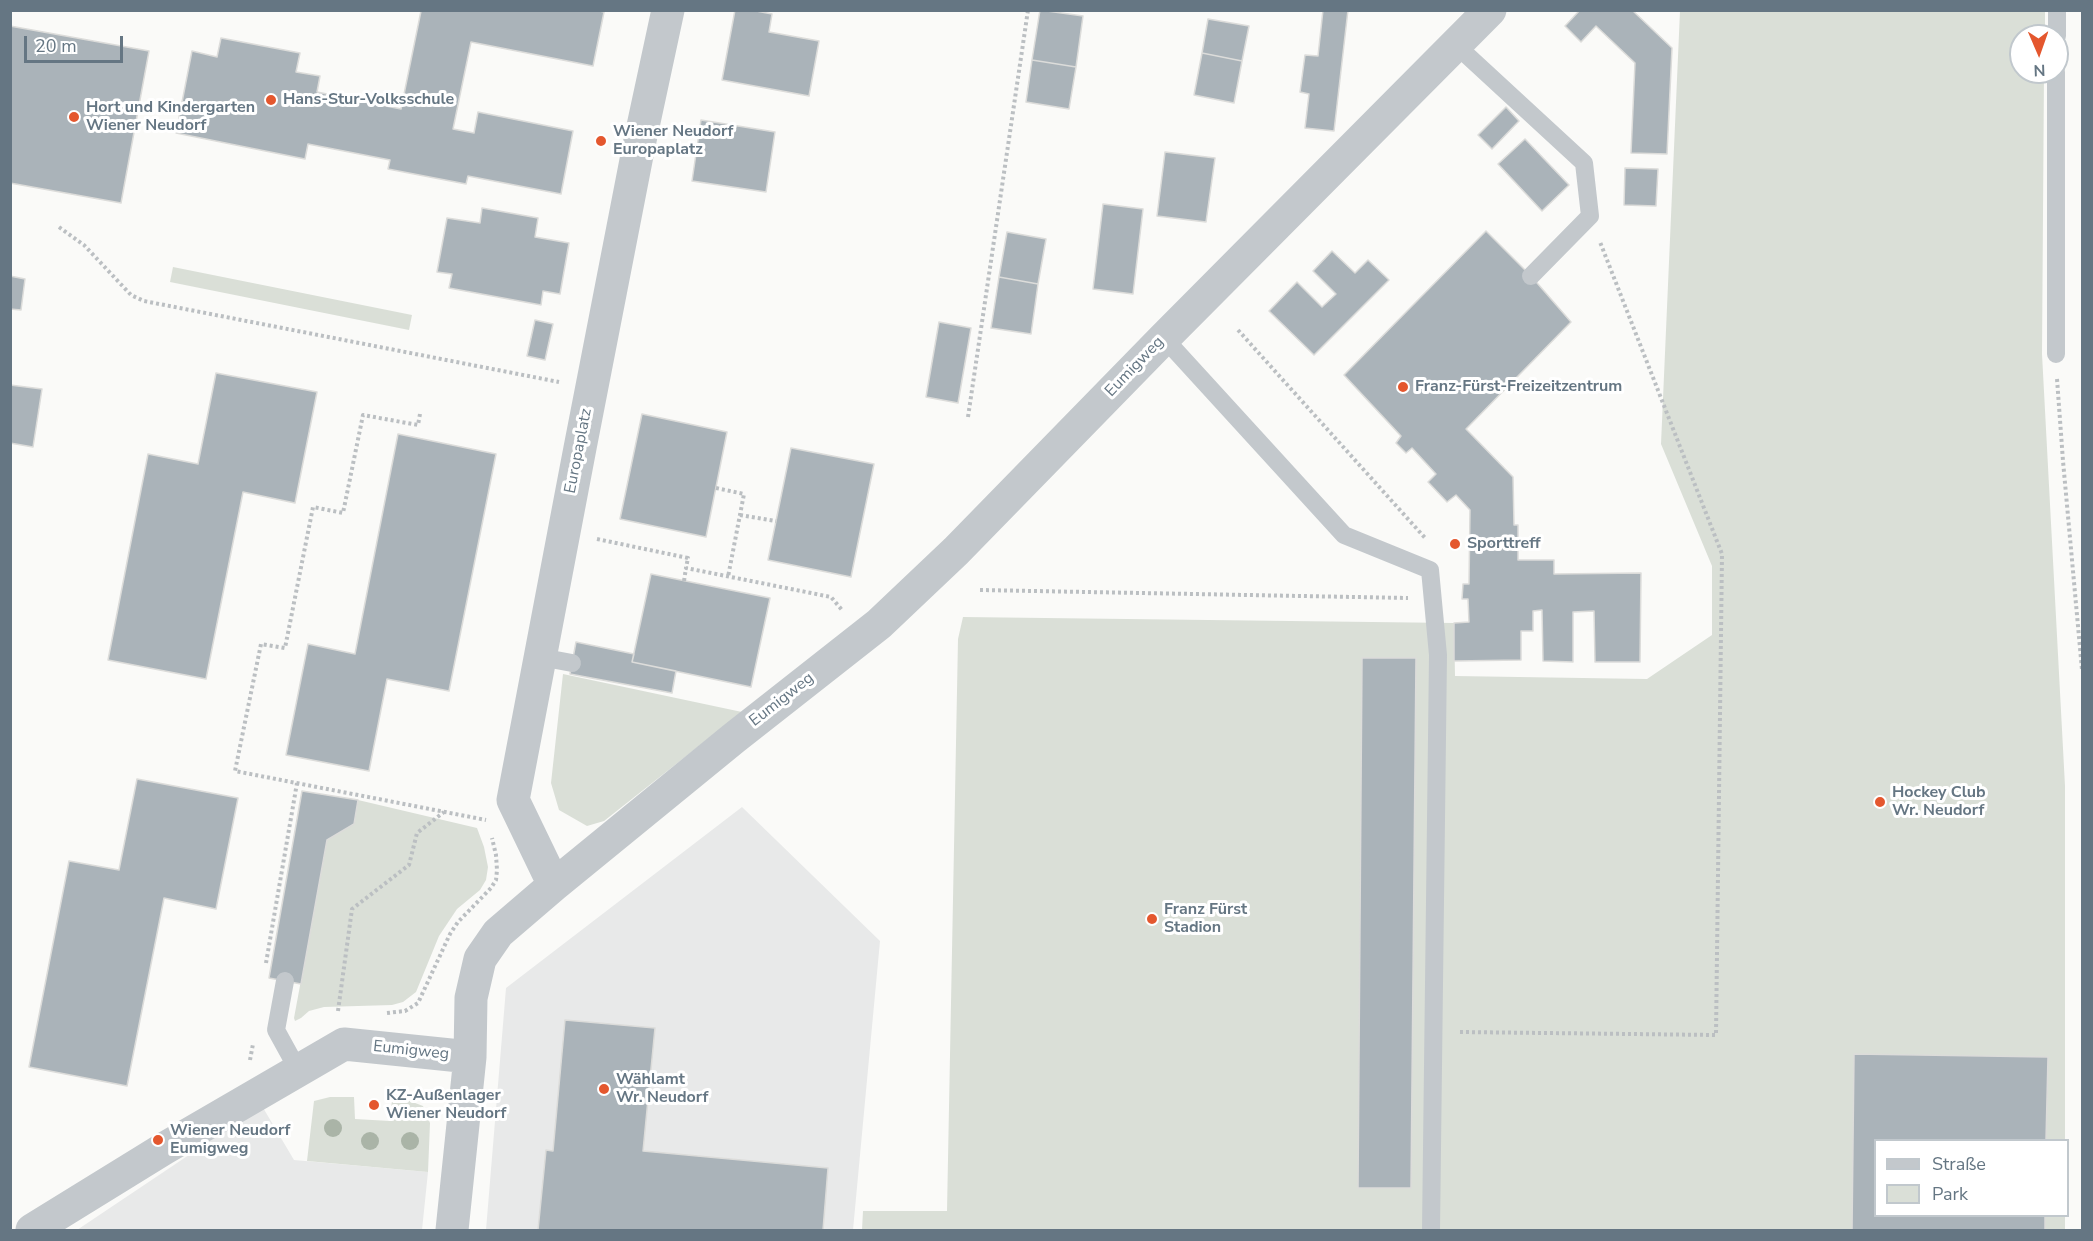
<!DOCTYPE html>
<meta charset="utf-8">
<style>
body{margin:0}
#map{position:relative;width:2093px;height:1241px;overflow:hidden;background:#fafaf8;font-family:"Nunito Sans",sans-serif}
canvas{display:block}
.frame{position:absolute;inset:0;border:12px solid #657683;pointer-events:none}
.legend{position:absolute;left:1874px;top:1139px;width:195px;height:78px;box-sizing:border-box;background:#fff;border:2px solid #c1c8cd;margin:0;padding:8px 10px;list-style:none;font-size:18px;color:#657683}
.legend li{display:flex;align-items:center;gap:12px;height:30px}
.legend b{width:30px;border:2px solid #c1c8cd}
.north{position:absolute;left:2009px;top:24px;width:60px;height:60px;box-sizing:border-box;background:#fff;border:2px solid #c1c8cd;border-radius:50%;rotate:178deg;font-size:16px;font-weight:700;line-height:24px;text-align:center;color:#657683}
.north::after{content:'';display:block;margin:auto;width:21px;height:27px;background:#e4572e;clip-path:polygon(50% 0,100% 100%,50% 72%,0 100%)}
.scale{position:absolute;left:24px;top:36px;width:99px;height:27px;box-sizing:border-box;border:3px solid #657683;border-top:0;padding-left:8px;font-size:18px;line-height:21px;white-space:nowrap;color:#657683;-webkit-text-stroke:4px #fff;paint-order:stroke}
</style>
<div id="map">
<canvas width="2093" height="1241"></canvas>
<div class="frame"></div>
<ul class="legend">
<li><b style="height:8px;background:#c3c8cc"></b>Straße</li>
<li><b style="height:16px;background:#dadfd7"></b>Park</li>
</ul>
<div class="north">N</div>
<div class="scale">20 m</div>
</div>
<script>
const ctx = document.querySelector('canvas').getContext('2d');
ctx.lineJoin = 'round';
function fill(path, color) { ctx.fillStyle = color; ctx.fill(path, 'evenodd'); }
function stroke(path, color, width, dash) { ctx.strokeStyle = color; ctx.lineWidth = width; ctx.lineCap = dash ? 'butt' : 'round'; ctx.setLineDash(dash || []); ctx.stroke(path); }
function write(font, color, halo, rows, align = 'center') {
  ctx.font = font + ' "Nunito Sans",sans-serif'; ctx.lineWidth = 6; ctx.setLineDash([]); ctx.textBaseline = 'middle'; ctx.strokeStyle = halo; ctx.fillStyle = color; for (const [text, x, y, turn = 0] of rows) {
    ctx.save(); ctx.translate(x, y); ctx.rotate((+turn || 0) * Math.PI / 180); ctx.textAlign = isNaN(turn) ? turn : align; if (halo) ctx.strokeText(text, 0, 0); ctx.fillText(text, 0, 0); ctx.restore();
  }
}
fill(new Path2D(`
 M742 807 880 941 853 1230H486L506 988Z
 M262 1106 294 1160 428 1172 422 1230H77Z`), '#e8e9e9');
fill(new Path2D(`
 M1680 11H2045V36H2021V72H2044L2042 354 2065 786V1140H1876V1216H2065V1230H862L863 1211H947L958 639 963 617 1454 623 1455 676 1647 679 1712 635V566L1661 444Z
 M173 267 412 315 409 330 170 282Z
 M563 674 742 712 604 821 587 826 559 810 551 783Z
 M358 800 477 828 484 847 488 867 486 880 480 890 457 909 439 936 416 992 403 1002 392 1005 324 1007 309 1011 301 1018 295 1021 294 1018 327 840Z
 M330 1097H354L355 1119 390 1121 392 1100 410 1101 423 1106 430 1123 428 1172 307 1161 314 1101Z`), '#dadfd7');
const building = new Path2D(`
 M419 10H595L604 12 593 66 471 42 453 129 474 133 478 112 573 131 561 194 468 176 466 184 388 169 390 160 308 144 305 159 176 133 192 51 217 57 221 38 300 53 296 72 320 76 317 92 401 109 421 11Z
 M735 10H751L772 14 769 32 819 41 809 96 722 80Z
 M1040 10 1083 16 1076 67 1032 60Z
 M1323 10H1348L1334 131 1305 128 1309 94 1300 92 1305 55 1318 56Z
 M1580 10H1632L1672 48 1667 154 1631 153 1635 63 1596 26 1581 42 1565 26Z
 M1208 19 1249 26 1242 61 1202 53Z
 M10 26 149 51 121 203 10 183Z
 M1202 53 1242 61 1234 103 1194 95Z
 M1032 60 1076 67 1069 109 1026 102Z
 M1506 107 1519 121 1492 149 1478 135Z
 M701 120 775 132 766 192 692 181Z
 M1525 139 1569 185 1542 211 1498 164Z
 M1165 152 1215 158 1206 222 1157 216Z
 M1625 168 1658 169 1656 206 1624 205Z
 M1103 204 1143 209 1133 294 1093 289Z
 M482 208 538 218 535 237 569 243 560 294 543 291 541 305 449 288 452 274 437 272 447 218 480 223Z
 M1486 231 1531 276 1571 322 1466 429 1513 477 1514 525H1518V560H1554V574L1641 573 1640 662H1595L1594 611 1573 612V662L1543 661 1542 610 1533 611V631H1521V660L1454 661V623L1469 622 1468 599H1462L1463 584H1469L1470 510 1456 495 1447 502 1428 482 1436 474 1412 448 1406 453 1396 443 1401 436 1344 375Z
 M1007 232 1046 239 1038 284 999 277Z
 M1332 251 1355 273 1368 260 1389 280 1314 355 1269 311 1297 282 1322 307 1336 294 1313 271Z
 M10 276 25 279 21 310 10 309Z
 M999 277 1038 284 1031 334 991 328Z
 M535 320 553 324 545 360 527 356Z
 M939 322 971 328 958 403 926 397Z
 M216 373 317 392 295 503 243 492 206 679 108 660 148 454 198 464Z
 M10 385 42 389 33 447 10 443Z
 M642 414 727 432 706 537 620 519Z
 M398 434 496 454 449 691 387 679 369 771 286 755 308 644 355 654Z
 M791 448 874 464 851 577 768 560Z
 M651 574 770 598 751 687 632 662Z
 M576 642 634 654 632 662 676 671 672 693 570 674Z
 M1362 658H1416L1411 1188H1358Z
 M137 779 238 798 216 909 164 898 127 1086 29 1067 69 861 119 870Z
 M302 791 358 800 354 824 327 840 301 984 269 978Z
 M565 1020 655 1028 643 1151 828 1168 823 1230H538L546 1150 553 1151Z
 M1854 1054 2048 1057 2046 1140H1876V1216H2045V1230H1852Z`);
fill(building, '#aab3b9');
stroke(building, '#dcdcda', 1.5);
stroke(new Path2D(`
 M59 227 84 245 131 295 144 301 559 382
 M1238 330 1426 539
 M2057 379 2063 461 2082 670
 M420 414 418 425 363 415 343 513 313 507 285 648 261 644 235 771 486 820
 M968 417 1028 10
 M716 488 744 494 728 577
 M740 515 776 521
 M597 539 688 558 686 568 831 597 842 610
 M684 581 686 568
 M980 590 1408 598
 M266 963 297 783
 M338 1011 352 909 409 865 417 833 444 812
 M387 1013 405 1011 418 1003 450 934 458 922 491 888 496 880 497 870 496 855 492 838
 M1460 1032 1716 1035 1722 554 1600 242
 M250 1060 253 1044`), '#bbbfc2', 4, [3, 3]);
stroke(new Path2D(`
 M2057 36V10
 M1456 45 1584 163 1590 216 1531 276
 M1164 338 1344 535 1430 570 1438 655 1431 1230
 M2056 354V72
 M540 657 572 663
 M285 981 276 1030 298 1070`), '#c3c8cc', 18);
stroke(new Path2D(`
 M554 885 513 800 580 448 639 145 668 10
 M32 1230 165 1148 344 1044 470 1057
 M452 1230 470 1057 471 998 480 959 498 933 554 885 734 738 879 624 956 551 1164 338 1490 10`), '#c3c8cc', 33);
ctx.fillStyle = '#aab4a7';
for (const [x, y] of [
 [333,1128],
 [370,1141],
 [410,1141]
]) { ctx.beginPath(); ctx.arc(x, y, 9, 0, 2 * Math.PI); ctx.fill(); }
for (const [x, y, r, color] of [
 [271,100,6,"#e4572e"],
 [74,117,6,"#e4572e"],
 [601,141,6,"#e4572e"],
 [1403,387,6,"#e4572e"],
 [1455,544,6,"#e4572e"],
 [1880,802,6,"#e4572e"],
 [1152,919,6,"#e4572e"],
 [604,1089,6,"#e4572e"],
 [374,1105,6,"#e4572e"],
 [158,1140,6,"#e4572e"]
]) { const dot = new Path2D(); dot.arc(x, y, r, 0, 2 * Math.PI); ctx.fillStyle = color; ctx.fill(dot); stroke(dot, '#fff', 2); }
write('bold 16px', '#657683', '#fff', [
 ["Hans-Stur-Volksschule",283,100],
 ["Hort und Kindergarten",86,108],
 ["Wiener Neudorf",86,126],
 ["Wiener Neudorf",613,132],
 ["Europaplatz",613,150],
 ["Franz-Fürst-Freizeitzentrum",1415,387],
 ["Sporttreff",1467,544],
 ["Hockey Club",1892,793],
 ["Wr. Neudorf",1892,811],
 ["Franz Fürst",1164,910],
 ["Stadion",1164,928],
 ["Wählamt",616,1080],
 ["Wr. Neudorf",616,1098],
 ["KZ-Außenlager",386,1096],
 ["Wiener Neudorf",386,1114],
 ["Wiener Neudorf",170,1131],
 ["Eumigweg",170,1149]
], 'left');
write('16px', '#657683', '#fff', [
 ["Eumigweg",1135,367,-46],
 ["Europaplatz",579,451,-79],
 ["Eumigweg",782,700,-38],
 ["Eumigweg",411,1051,6]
]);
</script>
